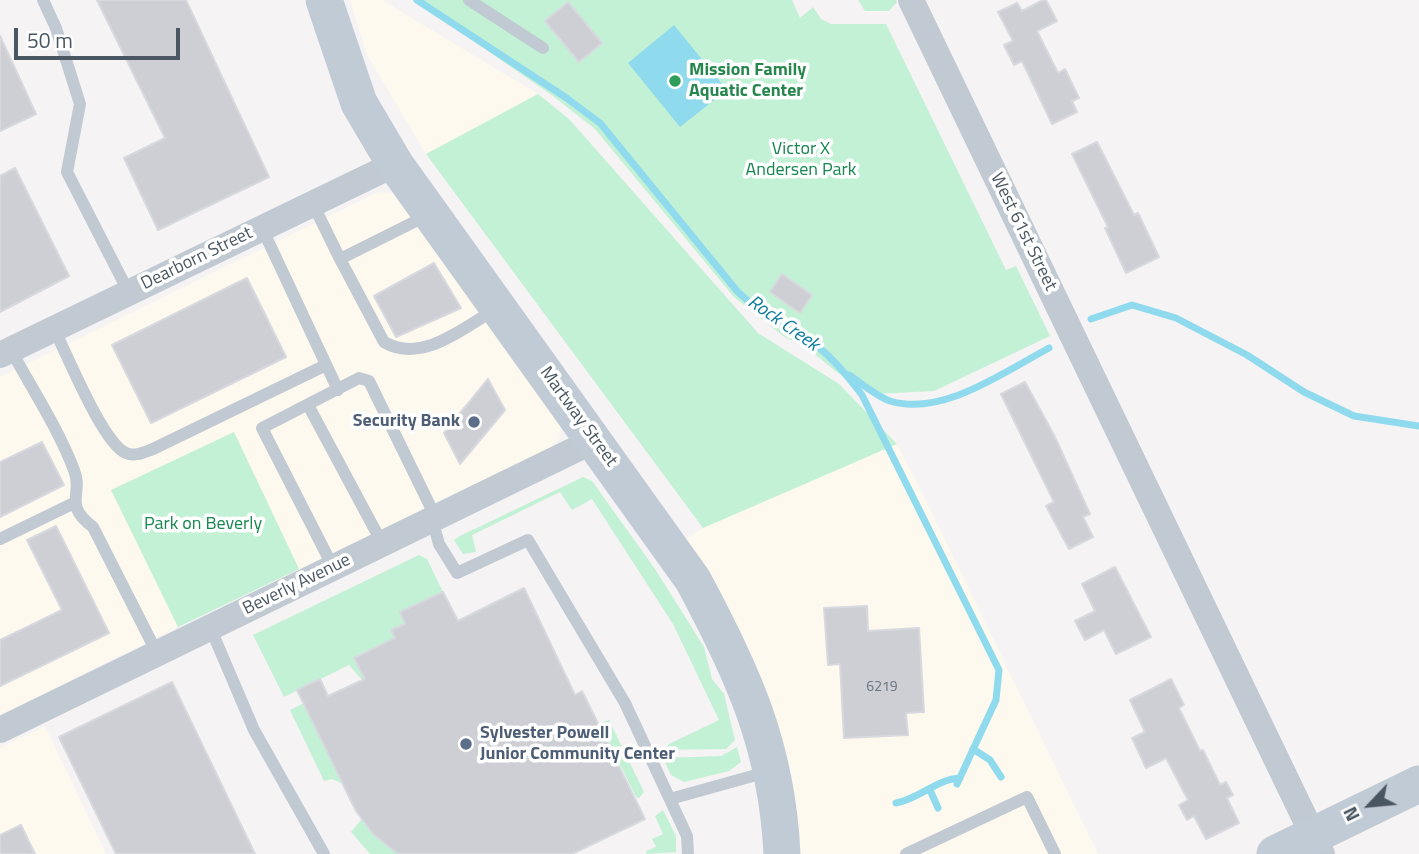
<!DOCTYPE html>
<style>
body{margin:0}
#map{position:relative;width:1419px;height:854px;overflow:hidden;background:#f5f3f3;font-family:"Titillium Web",sans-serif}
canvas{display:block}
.north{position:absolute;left:1335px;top:770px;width:70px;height:70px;-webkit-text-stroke:5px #fff;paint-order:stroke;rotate:244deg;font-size:19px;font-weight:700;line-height:28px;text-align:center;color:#4a5661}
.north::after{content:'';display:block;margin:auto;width:24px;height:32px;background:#4a5661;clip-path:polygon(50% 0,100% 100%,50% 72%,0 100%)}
.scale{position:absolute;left:14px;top:28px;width:166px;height:32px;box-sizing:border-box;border:4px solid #4a5661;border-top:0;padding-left:9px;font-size:21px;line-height:24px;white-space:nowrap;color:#4a5661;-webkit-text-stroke:5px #fff;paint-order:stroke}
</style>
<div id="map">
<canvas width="1419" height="854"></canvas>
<div class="north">N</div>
<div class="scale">50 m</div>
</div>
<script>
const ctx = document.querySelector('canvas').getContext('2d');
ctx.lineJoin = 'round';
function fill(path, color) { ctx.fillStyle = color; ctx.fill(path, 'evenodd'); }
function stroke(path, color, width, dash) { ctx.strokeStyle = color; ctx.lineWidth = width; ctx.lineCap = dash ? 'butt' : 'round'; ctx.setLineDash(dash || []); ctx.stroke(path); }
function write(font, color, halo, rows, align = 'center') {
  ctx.font = font + ' "Titillium Web",sans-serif'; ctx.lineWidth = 7; ctx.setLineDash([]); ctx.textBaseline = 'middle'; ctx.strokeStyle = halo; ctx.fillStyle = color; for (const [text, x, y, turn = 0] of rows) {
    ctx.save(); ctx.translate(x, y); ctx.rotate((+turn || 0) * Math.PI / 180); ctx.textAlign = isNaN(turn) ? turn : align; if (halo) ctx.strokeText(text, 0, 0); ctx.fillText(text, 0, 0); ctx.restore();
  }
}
fill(new Path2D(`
 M350 0H382L538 94 426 154 367 55Z
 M378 192 396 194 561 422 559 440 548 450 299 569 234 432 112 490 178 627 0 715V377Z
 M897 444 927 503 1098 854H798L684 540 703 528Z
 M45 726 106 854H0V748Z`), '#fdf9ef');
fill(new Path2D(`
 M414 0H792L800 18 813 7 821 19 831 24H886L1006 270 1016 266 1050 336 934 391 875 394 838 373 807 348 783 336 734 297 595 129 553 96Z
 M858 0H896L897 2 889 11H865Z
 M538 94 569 119 758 333 839 384 897 444 703 528 426 154Z
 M234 432 299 569 178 627 111 490Z
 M583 477 592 481 655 569 704 647 712 679 724 694 735 740 726 749 664 750 669 744 719 720 673 624 592 499 572 510 560 492 472 535 476 552 463 554 454 540 460 536Z
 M419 555 427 559 443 592 400 612 405 624 391 630 395 638 354 658 365 679 362 680 349 665 284 697 253 635Z
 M304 703 343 784 332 779 324 781 290 710Z
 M609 720 644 792 639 798 636 797 601 726 603 722Z
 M737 747 741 762 729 771 684 782 671 775 663 758 721 756Z
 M663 810 676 836V852L647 854 646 851 656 847 652 839 663 834 655 816Z
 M362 819 373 834 398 854H370L351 832Z`), '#c3f1d5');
fill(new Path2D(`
 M674 25 727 90 680 127 628 63Z`), '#90daee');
stroke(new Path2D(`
 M417 0 565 97 600 123 737 291C758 312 784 323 809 340 830 354 847 375 862 395L999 670 996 700 957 784
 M1091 319 1132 305 1176 318 1247 355 1304 392 1354 416 1419 426
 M849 375C861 383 876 396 890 401 942 417 1004 372 1049 348
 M973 749 990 760 1001 777
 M930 790 938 808
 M896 803C919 799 937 779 960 778`), '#90daee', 7);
const building = new Path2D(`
 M97 0H186L269 177 158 230 124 158 165 138Z
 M1043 0H1046L1057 21 1037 31 1058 73 1065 69 1079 98 1072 101 1077 112 1052 124 1022 61 1014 65 1004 45 1013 41 998 12 1017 3 1022 11Z
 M568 2 602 43 579 62 545 21Z
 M0 36 36 114 0 131Z
 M1097 142 1134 215 1138 213 1159 257 1126 273 1105 228 1108 227 1072 154Z
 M15 168 69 276 0 312V176Z
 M434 263 461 308 396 337 374 296Z
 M782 274 812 295 800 313 770 292Z
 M247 278 286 357 151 423 112 345Z
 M488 379 505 410 460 464 444 433Z
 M1025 382 1054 435 1090 514 1083 517 1093 537 1069 549 1046 506 1054 502 1001 394Z
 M42 442 64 485 0 517V462Z
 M56 526 109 633 0 686V640L62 610 27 540Z
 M1115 567 1151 637 1116 654 1104 630 1085 640 1075 621 1095 611 1082 584Z
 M524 588 575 695 582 691 645 819 572 854H398L373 834 356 811 297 690 320 679 328 696 365 679 354 658 395 638 391 630 405 624 400 612 443 592 458 621Z
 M867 606 868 631 919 628 924 712 906 713 908 735 844 738 840 664 828 665 824 608Z
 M1171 679 1184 705 1179 708 1200 751 1203 750 1220 785 1226 782 1233 795 1227 798 1239 823 1206 839 1194 816 1187 820 1179 805 1188 800 1166 758 1146 768 1132 738 1145 732 1130 700Z
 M172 682 255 854H116L59 737Z
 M21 825 35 854H0V835Z`);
fill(building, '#cdcfd5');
stroke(building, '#d7d9de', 2);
stroke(new Path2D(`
 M43 0 56 28 80 104 67 172 129 293
 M469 0 543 48
 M313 204 340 259 428 215
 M262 228 338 390
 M340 259 384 342C421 364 462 329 494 310
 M54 329C67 354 103 444 126 453 135 457 144 452 153 449L326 365
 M11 350C32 389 58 428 74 470 84 494 62 504 93 527L157 653
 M308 405 382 543
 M432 519 439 544 457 573 528 540 625 703 687 836 688 854
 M0 539 74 503
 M333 567 262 428 359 378 369 381 436 518
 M210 627 254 730 324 854
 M670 799 767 772
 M906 854 1027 797 1055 854`), '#c1cad2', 12);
stroke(new Path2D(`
 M911 0 1322 854
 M0 355 395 164
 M0 730 595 440`), '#c1cad2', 26);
stroke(new Path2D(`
 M324 0 359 103 395 164 693 580C743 673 777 747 782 854
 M1275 854 1419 784`), '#c1cbd6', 37);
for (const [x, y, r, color] of [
 [675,81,7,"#2e9e5b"],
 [474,422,7,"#5c6f8a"],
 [466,744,7,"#5c6f8a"]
]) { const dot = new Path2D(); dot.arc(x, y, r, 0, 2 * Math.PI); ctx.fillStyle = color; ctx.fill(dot); stroke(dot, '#fff', 2.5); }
write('14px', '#6b747e', null, [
 ["6219",882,688]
]);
write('bold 18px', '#27864d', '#fff', [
 ["Mission Family",689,71],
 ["Aquatic Center",689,92]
], 'left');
write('18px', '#17864f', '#fff', [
 ["Victor X",801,150],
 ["Andersen Park",801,171],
 ["Park on Beverly",203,525]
]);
write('18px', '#4a5661', '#fff', [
 ["West 61st Street",1023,232,64],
 ["Dearborn Street",197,259,-26],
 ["Martway Street",578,417,54],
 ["Beverly Avenue",297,585,-26]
]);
write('bold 18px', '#4e5e75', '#fff', [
 ["Security Bank",460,422],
 ["Sylvester Powell",480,734,"left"],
 ["Junior Community Center",480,755,"left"]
], 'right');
write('italic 19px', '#0c7c9b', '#fff', [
 ["Rock Creek",783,324,35]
]);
</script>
